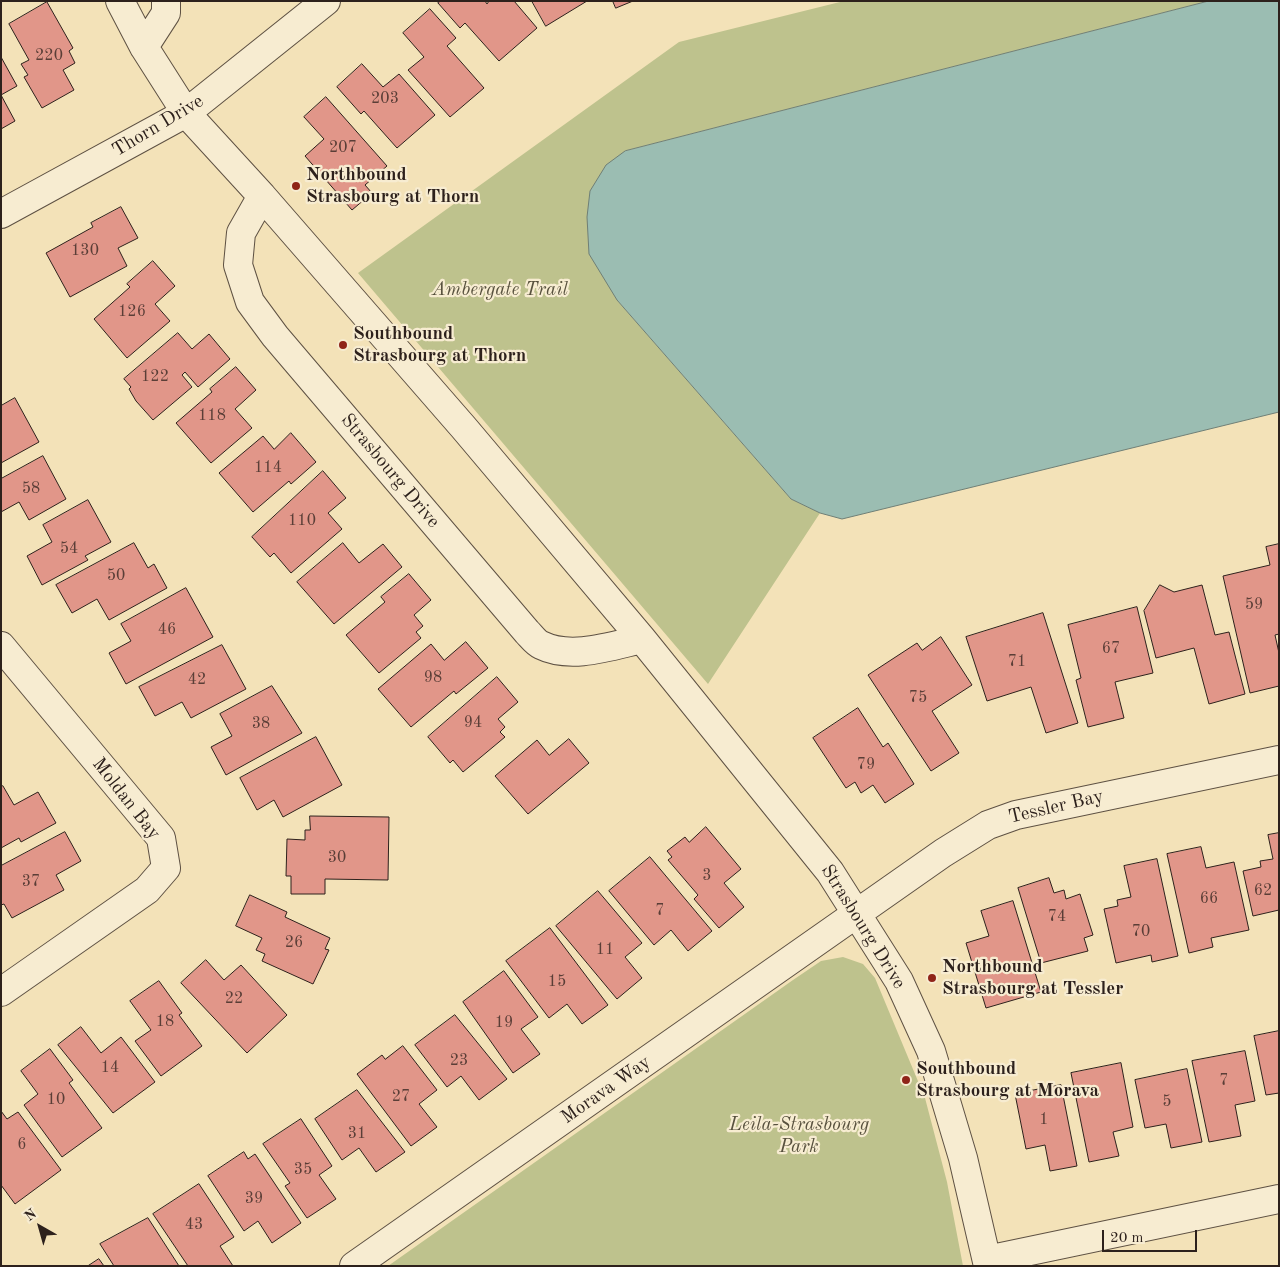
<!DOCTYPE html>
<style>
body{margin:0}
#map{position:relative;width:1280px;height:1267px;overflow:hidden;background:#f3e2b8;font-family:"Old Standard TT",serif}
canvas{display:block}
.frame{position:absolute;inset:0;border:2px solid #2d211c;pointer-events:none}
.north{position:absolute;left:15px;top:1202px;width:50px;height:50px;-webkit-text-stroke:4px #f7ecd1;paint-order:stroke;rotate:322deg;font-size:14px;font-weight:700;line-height:20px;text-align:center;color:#2d211c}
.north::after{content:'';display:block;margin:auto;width:18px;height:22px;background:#2d211c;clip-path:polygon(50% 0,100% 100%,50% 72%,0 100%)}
.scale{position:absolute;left:1102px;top:1230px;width:95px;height:22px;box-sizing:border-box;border:2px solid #2d211c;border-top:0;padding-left:6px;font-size:15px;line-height:18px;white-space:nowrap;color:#2d211c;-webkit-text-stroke:4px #f7ecd1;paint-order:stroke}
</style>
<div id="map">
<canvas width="1280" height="1267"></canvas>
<div class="frame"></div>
<div class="north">N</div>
<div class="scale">20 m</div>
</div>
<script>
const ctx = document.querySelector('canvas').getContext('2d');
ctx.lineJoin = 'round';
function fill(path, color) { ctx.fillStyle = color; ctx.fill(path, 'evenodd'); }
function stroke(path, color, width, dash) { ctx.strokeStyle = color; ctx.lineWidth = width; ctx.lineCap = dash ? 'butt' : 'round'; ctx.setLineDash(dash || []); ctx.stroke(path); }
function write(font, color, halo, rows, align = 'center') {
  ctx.font = font + ' "Old Standard TT",serif'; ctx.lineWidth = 4.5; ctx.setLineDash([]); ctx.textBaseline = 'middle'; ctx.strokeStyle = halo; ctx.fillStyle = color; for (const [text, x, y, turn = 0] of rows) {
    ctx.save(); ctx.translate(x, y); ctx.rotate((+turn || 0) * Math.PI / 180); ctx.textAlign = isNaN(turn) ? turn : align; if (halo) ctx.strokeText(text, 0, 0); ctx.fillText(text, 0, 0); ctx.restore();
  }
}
fill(new Path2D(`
 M844 1H1209L625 151 617 300 791 499 820 513 708 684 358 273 679 42Z
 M843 957 863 964 875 978 925 1098 947 1182 963 1266H388L793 980 821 961Z`), '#bec28d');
const water = new Path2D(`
 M1209 1H1279V412L842 519 820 513 791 499 617 300 589 254 587 217 590 191 606 165 625 151Z`);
fill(water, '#9bbdb2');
stroke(water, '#6f7f76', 1);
const building = new Path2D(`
 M441 1H485L487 4 489 1H514L537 28 499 61 465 23 460 28 438 3Z
 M532 1H587L546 26Z
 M613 1H633L616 8Z
 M47 2 73 48 69 51 75 63 63 70 74 90 42 108 24 77 28 75 21 64 29 60 9 24Z
 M430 9 456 38 447 46 484 88 450 117 408 70 424 57 403 33Z
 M1 57 17 86 1 95Z
 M362 64 383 87 399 74 435 115 397 148 364 111 361 114 337 87Z
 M1 95 15 121 1 129Z
 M326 97 387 166 365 185 372 193 352 210 305 156 324 139 304 117Z
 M121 207 138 238 118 248 127 266 70 297 46 253 93 227 91 223Z
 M153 261 175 286 155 304 170 321 127 358 94 319 130 287 127 284Z
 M178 333 192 349 209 334 230 359 198 387 185 372 182 375 192 387 153 420 136 401 129 389 131 387 124 379Z
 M236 367 256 390 235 409 252 428 211 463 176 423 212 392 210 389Z
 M15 398 39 442 1 463V406Z
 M291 433 316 462 291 484 289 481 253 512 219 473 263 436 274 449Z
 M43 456 66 499 29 520 19 502 1 512V479Z
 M323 471 346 498 328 513 342 529 291 573 274 553 270 557 252 537Z
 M88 500 111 542 85 556 88 560 42 585 27 556 52 542 43 525Z
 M134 543 148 568 154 564 167 588 109 620 97 599 72 613 56 585Z
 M343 543 359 563 383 544 402 567 334 624 297 582Z
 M1279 544V634L1275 635 1279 653V686L1250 693 1223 576 1270 565 1266 547Z
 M409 574 431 600 414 615 423 626 416 632 421 638 379 673 346 635 385 602 381 597Z
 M1160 585 1174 592 1202 585 1215 635 1229 632 1245 694 1209 704 1194 648 1156 658 1144 611Z
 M186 588 213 637 126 684 109 653 131 641 121 624Z
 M1137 607 1153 673 1115 682 1124 718 1088 727 1076 680 1081 678 1068 625Z
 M1043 613 1078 723 1046 733 1031 687 987 701 966 637Z
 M941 637 972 685 932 711 959 753 931 771 868 675 917 643 922 650Z
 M466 642 488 668 456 694 454 691 411 727 378 689 431 644 444 660Z
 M222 645 246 689 191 718 182 702 155 716 139 687Z
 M497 677 518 702 498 719 505 727 500 732 505 737 463 772 453 760 450 763 428 737Z
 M272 686 302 733 226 775 211 747 232 736 220 714Z
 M858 708 883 747 888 743 914 784 885 803 873 785 861 793 855 782 846 788 813 738Z
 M316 737 342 785 283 817 274 800 257 810 240 778Z
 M569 739 589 763 528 814 495 776 537 740 549 755Z
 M3 786 14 805 38 792 56 823 21 842 19 838 1 848V787Z
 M310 816 389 817 388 880 325 879V894H291V876H286L287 839 305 840V830H310Z
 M706 827 741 869 724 883 744 907 719 928 694 899 698 895 668 860 672 857 667 851 685 837 689 842Z
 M65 832 81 861 56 875 64 890 12 918 4 904 1 905V866Z
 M1279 833V910L1253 916 1243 871 1261 867 1260 861 1273 859 1268 835Z
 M1201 847 1206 868 1234 862 1249 930 1211 938 1213 947 1189 953 1167 854Z
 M650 857 712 931 688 951 671 930 654 945 609 891Z
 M1157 859 1178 956 1152 962 1151 955 1116 963 1104 909 1118 906 1117 900 1131 897 1124 866Z
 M1049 878 1054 893 1064 890 1066 899 1080 894 1093 935 1084 938 1088 951 1041 963 1018 888Z
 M598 891 642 943 625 957 642 978 617 999 556 926Z
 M250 895 287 912 285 917 330 938 325 949 329 950 313 984 262 961 265 954 256 950 262 938 236 926Z
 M1013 901 1041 992 986 1008 966 943 989 936 981 911Z
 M550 928 608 1005 582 1024 567 1004 549 1018 506 961Z
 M206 960 224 980 241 965 287 1015 247 1053 181 983Z
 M504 971 538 1017 521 1029 540 1054 513 1073 463 1002Z
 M159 981 182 1013 179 1015 202 1046 161 1076 135 1041 151 1030 130 1001Z
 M455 1015 507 1079 479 1100 461 1076 447 1087 415 1045Z
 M81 1027 101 1053 121 1037 155 1082 113 1113 58 1045Z
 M1279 1031V1093L1266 1095 1254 1036Z
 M403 1046 437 1090 419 1104 437 1127 411 1146 357 1074 382 1055 385 1059Z
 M50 1049 73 1080 69 1083 102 1128 62 1157 24 1105 38 1094 21 1071Z
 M1245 1051 1255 1101 1235 1105 1241 1136 1209 1142 1192 1061Z
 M1121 1063 1133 1127 1113 1132 1119 1156 1089 1162 1071 1073Z
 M1187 1069 1202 1142 1171 1148 1166 1124 1145 1128 1135 1080Z
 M1061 1085 1077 1166 1050 1171 1045 1145 1026 1149 1015 1094Z
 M357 1090 405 1152 376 1172 359 1148 342 1160 315 1119Z
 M1 1111 7 1119 18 1112 61 1170 15 1204 1 1185Z
 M301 1119 332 1166 319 1175 336 1199 307 1218 285 1186 290 1183 263 1144Z
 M244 1152 248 1159 255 1154 301 1223 272 1243 258 1221 244 1231 208 1176Z
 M199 1184 234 1237 220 1246 233 1266H188L153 1214Z
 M148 1218 179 1266H114L100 1244Z
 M99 1259 104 1266H88Z`);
fill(building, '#e19689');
stroke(building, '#2d211c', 1);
const minor = new Path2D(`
 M120 1 144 47 186 113 262 196 464 428 642 639 830 872 899 981 931 1051 963 1158 988 1266
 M144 47 166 13V1
 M262 196 241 233 238 265 250 302 275 336 527 632C531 636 536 643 541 645 571 660 611 646 642 639
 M1 214 186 113 326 1
 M1 646 161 838 166 868 147 890 1 992
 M987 1260 1279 1199
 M354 1266 943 853 988 825 1016 815 1279 760`);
stroke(minor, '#5e5143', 30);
stroke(minor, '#f7ecd1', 28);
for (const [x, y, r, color] of [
 [296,186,5,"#8f2418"],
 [343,345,5,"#8f2418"],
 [932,978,5,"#8f2418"],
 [906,1080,5,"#8f2418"]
]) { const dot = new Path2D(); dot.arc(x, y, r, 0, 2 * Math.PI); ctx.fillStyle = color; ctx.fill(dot); stroke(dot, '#f7ecd1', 2); }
write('16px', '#5a3e37', null, [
 ["220",49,56],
 ["203",385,99],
 ["207",343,148],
 ["130",85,251],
 ["126",132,312],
 ["122",155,377],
 ["118",212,416],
 ["114",268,468],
 ["58",31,489],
 ["110",302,521],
 ["54",69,549],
 ["50",116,576],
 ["59",1254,605],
 ["46",167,630],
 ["67",1111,649],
 ["71",1017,662],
 ["98",433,678],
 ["42",197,680],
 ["75",918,698],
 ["94",473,723],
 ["38",261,724],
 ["79",866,765],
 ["30",337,858],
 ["3",707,876],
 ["37",31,882],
 ["62",1263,891],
 ["66",1209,899],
 ["7",660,911],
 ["74",1057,917],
 ["70",1141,932],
 ["26",294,943],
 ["11",605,950],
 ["15",557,982],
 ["22",234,999],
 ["18",165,1022],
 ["19",504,1023],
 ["23",459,1061],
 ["14",110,1068],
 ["7",1224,1081],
 ["27",401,1097],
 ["10",56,1100],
 ["5",1167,1102],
 ["1",1044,1120],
 ["31",357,1134],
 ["6",22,1145],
 ["35",303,1170],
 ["39",254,1199],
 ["43",194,1225]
]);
write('19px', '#2d211c', '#f7ecd1', [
 ["Thorn Drive",158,126,-31],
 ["Strasbourg Drive",390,471,50],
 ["Moldan Bay",126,799,52],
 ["Tessler Bay",1056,807,-13],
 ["Strasbourg Drive",863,927,58],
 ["Morava Way",606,1090,-35]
]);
write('bold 19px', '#2d211c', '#f7ecd1', [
 ["Northbound",306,175],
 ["Strasbourg at Thorn",306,197],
 ["Southbound",353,334],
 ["Strasbourg at Thorn",353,356],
 ["Northbound",942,967],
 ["Strasbourg at Tessler",942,989],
 ["Southbound",916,1069],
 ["Strasbourg at Morava",916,1091]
], 'left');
write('italic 19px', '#58513e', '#f7ecd1', [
 ["Ambergate Trail",500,290],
 ["Leila-Strasbourg",799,1125],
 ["Park",799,1147]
]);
</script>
